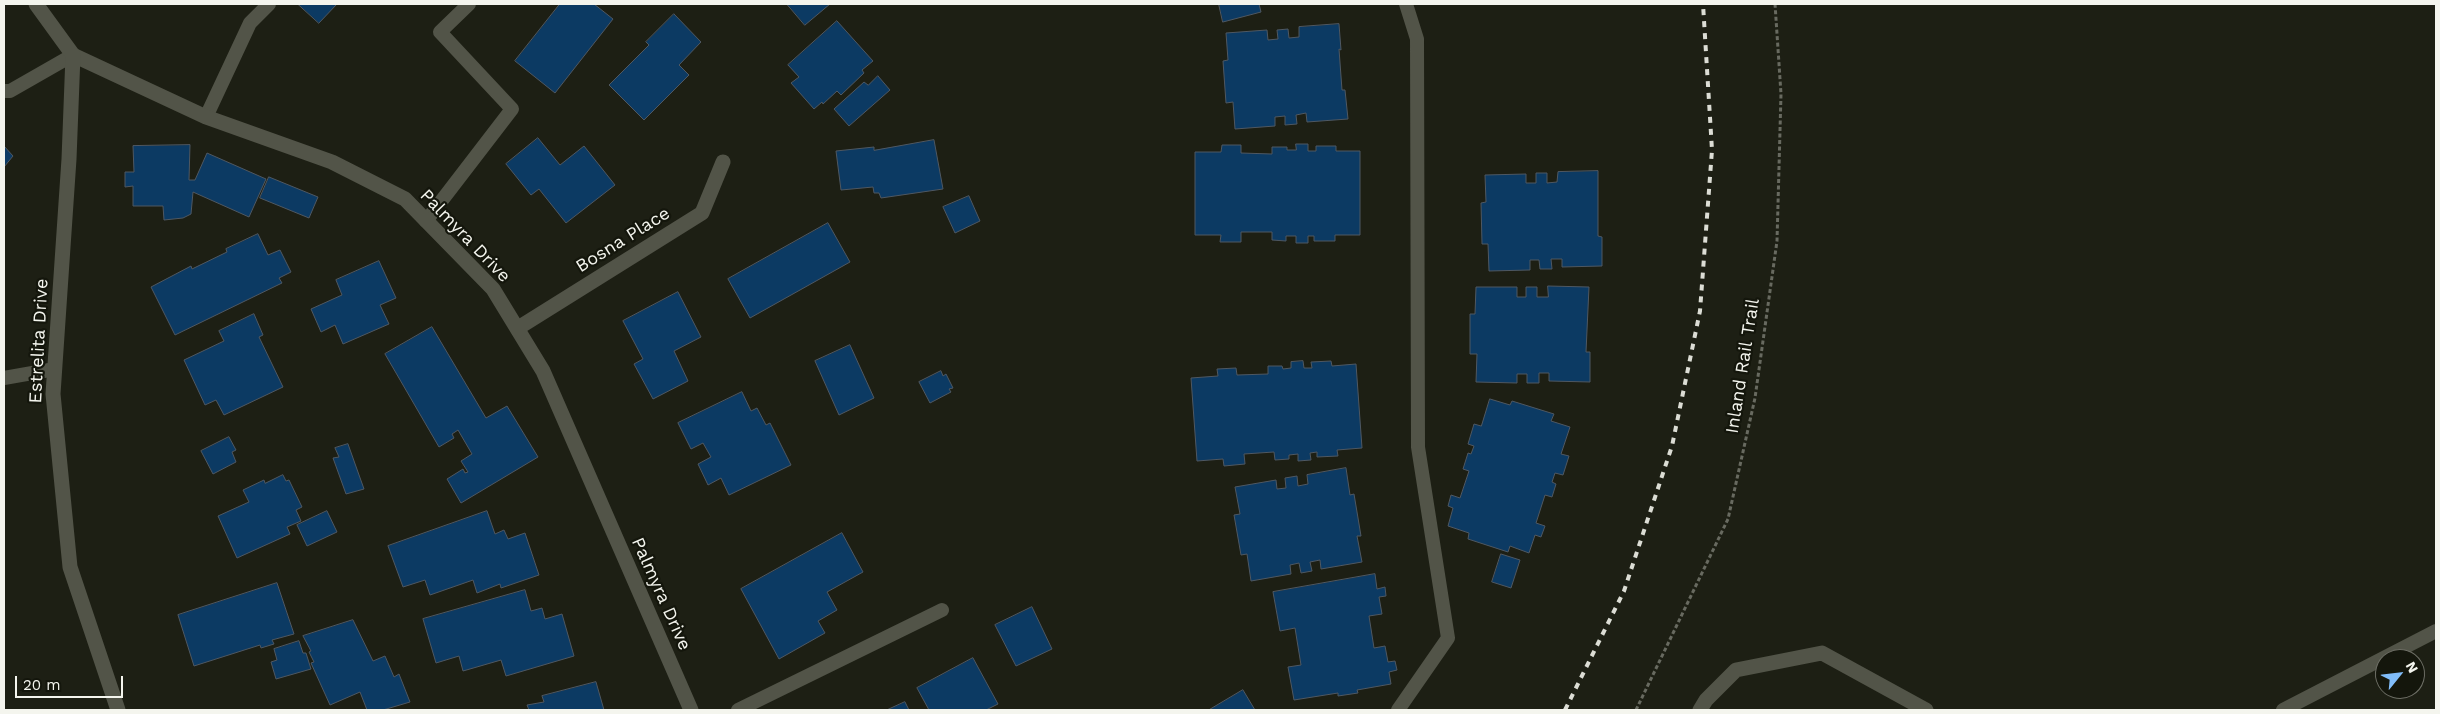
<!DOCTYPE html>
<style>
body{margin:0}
#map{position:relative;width:2440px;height:714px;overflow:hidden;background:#1d1f14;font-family:"Work Sans",sans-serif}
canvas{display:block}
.frame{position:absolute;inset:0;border:5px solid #f4f5ee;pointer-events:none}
.north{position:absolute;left:2375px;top:649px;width:50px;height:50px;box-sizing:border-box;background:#14160c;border:1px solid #6e6f66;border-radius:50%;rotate:61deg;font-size:14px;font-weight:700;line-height:20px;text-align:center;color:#f4f5ee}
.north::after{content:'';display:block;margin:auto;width:18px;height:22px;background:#81bdfa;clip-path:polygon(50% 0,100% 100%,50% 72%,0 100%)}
.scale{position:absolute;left:15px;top:676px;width:108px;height:22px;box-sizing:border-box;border:2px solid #f4f5ee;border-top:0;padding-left:6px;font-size:15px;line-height:18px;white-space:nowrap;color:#f4f5ee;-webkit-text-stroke:4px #14160c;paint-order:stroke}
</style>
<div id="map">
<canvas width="2440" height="714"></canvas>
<div class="frame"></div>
<div class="north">N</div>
<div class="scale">20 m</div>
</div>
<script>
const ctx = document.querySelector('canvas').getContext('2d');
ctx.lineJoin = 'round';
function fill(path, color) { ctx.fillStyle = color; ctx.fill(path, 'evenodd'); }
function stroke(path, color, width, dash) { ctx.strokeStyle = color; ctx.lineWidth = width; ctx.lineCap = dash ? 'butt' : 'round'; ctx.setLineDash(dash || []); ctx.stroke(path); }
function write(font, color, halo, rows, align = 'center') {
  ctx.font = font + ' "Work Sans",sans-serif'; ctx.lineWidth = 4.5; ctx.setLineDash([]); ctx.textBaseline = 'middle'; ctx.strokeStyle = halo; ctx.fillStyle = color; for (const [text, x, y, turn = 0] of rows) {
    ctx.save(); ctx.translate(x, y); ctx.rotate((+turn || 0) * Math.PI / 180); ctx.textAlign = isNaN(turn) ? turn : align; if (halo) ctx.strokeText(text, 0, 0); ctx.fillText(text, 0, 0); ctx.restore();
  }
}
const building = new Path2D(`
 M298 4H337L319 23Z
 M560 4H594L613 19 555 93 515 61Z
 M787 4H830L805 25Z
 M1219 4H1259L1261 12 1223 22Z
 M674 14 701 42 679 65 689 75 644 120 609 85 649 45 646 42Z
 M837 21 873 61 862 70 864 73 841 95 837 91 823 104 822 102 814 109 791 83 799 77 788 65Z
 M1339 24 1341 50 1339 49 1342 90H1345L1348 119 1307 122 1306 113 1296 115 1297 124 1285 125V116L1275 117V126L1235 129 1233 102 1226 103 1223 61 1228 60 1226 33 1267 30 1268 40 1278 39 1277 30 1288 29 1289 38 1299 37V27Z
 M878 76 890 90 849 126 834 109 864 82 868 85Z
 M538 138 560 165 584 146 615 185 566 223 539 189 531 195 506 164Z
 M934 140 943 189 881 198 879 193H874L873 187 841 190 836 151 874 147V150Z
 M1296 144H1308V151H1316V146H1336V151H1360V235H1335V241H1314V236H1308V243H1296V236H1286V241L1272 240V232H1241V242H1220L1221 235H1195V152H1221L1222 145H1241V153L1272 154V147H1287V150H1296Z
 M190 145 189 180H195L207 153 266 179 249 217 193 192 191 214 183 218 164 220 163 206H133V186L125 187V172H134L133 146Z
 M4 146 13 156 4 167Z
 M1598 171V236L1602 237V266L1562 267V259H1551L1552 269H1540L1539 260H1530V270L1489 271 1488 244H1482L1481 203 1486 202 1485 175 1526 174V183H1536V173H1547V183L1557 182 1558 172Z
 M269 177 318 197 309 218 260 198Z
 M969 196 980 221 955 233 943 207Z
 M828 223 850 262 750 318 728 279Z
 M258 234 268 255 280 250 291 272 279 278 282 283 175 335 151 287 191 266 192 269 227 252 226 249Z
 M379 261 396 298 380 305 389 324 343 344 335 325 321 332 311 309 342 295 336 280Z
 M1548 286 1589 287 1586 352H1590V382L1549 381V373H1539V383H1527V374H1517V383L1476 382 1477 354H1470V314H1475L1476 287H1517V297H1526V287H1537V297H1548Z
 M678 292 701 337 674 351 688 381 653 399 634 364 643 359 623 321Z
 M254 314 263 335 259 337 283 387 224 415 216 400 205 405 184 360 224 341 219 331Z
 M432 327 486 418 507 406 538 457 461 503 447 479 463 469 465 473 468 472 461 461 472 454 458 430 452 434 454 438 439 447 385 354Z
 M850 345 874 398 839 415 815 361Z
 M1303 361 1304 368H1312L1311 362 1331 361 1332 366 1356 364 1362 448 1337 450 1338 456 1317 457V452L1310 453 1311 460 1298 461V454L1289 455V459L1275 460 1274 452 1244 454 1245 464 1224 466 1223 459 1197 461 1191 378 1218 376 1217 369 1236 368 1237 375 1268 374V366H1282L1283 369 1291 368V362Z
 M941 371 943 376 946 374 953 388 949 389 951 392 930 403 919 382Z
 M742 392 751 411 757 408 766 425 770 423 791 465 729 495 721 478 708 485 698 464 711 457 703 443 691 449 678 423Z
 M1490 399 1510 405 1512 401 1554 414 1551 421 1570 427 1561 454 1569 456 1563 475 1555 473 1552 482 1556 484 1552 497 1545 495 1536 523 1545 526 1541 537 1535 535 1529 553 1510 546 1508 552 1468 539 1469 533 1448 526 1453 508 1448 506 1451 495 1460 498 1469 471 1463 469 1468 453 1471 454 1474 446 1468 444 1474 424 1481 426Z
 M229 437 236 450 232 452 236 462 213 474 201 451Z
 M348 444 364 489 346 494 333 458 339 457 335 448Z
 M1346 468 1350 495 1354 494 1361 536H1357L1362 562 1321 569 1320 560 1310 562 1312 571 1301 573 1299 563 1290 565 1291 574 1251 581 1247 554 1241 555 1234 515 1240 514 1235 487 1276 480 1277 489 1286 488 1285 478 1297 476 1298 486 1308 484 1307 475Z
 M283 475 286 481 289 480 302 507 296 510 301 521 287 527 290 534 237 558 218 516 249 502 243 490 264 480 265 483Z
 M327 511 337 532 307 546 297 525Z
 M487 511 495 534 504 530 508 539 525 533 539 575 501 588 500 584 477 593 473 580 430 595 425 580 403 587 388 546Z
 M842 533 863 572 827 592 837 610 818 621 825 633 779 659 741 589Z
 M1501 554 1520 560 1511 588 1492 582Z
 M1375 574 1377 589 1385 587 1386 596 1379 597 1382 614 1369 616 1374 648 1385 646 1388 662 1395 661 1397 670 1389 672 1391 684 1357 690 1358 693 1338 696V693L1294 700 1288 667 1301 665 1295 628 1280 631 1273 592Z
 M277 583 294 634 272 640 274 644 261 648 260 645 194 666 178 615Z
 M525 590 531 611 542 608 545 619 562 614 574 656 506 676 501 660 463 671 459 656 436 663 423 619Z
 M1032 607 1052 649 1016 666 995 625Z
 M353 620 373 661 385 656 394 677 399 674 410 702 383 710H367L360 692 330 705 311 663 314 662 309 652 311 651 303 636Z
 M299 641 303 653H306L311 669 276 679 271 662 277 660 274 649Z
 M973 658 998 704 986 710H929L917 688Z
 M596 682 604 710H529L527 705 544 702 542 696Z
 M1243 690 1255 710H1209Z
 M905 702 909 710H887Z`);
fill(building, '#0c3a63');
stroke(building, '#4f5862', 1);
stroke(new Path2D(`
 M1636 710 1728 519 1755 398 1777 241 1781 94 1775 4`), '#686a60', 3, [4, 2.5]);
stroke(new Path2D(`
 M4 91H10L73 55
 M206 117 250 23 269 4
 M426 221 512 109 440 32 469 4
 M4 378 55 369
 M738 710 942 610
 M1398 710 1448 638 1418 447 1417 39 1406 4
 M2283 710 2436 631`), '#525448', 14);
stroke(new Path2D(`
 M73 55 206 117 332 162 405 199 493 289 543 371 691 710
 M518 328 702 213 723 162
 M1700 710 1706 700 1736 670 1822 653 1926 710`), '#525448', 15);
stroke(new Path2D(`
 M36 4 73 55 69 159 53 394 70 567 118 710`), '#525448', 15);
stroke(new Path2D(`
 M1565 710 1624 591 1672 446 1700 311 1712 150 1703 4`), '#dcddd5', 4, [6, 6]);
write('18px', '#f4f5ee', '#14160c', [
 ["Palmyra Drive",465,236,46],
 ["Bosna Place",623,240,-32],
 ["Estrelita Drive",39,341,-87],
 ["Inland Rail Trail",1743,366,-81],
 ["Palmyra Drive",661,594,66]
]);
</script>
